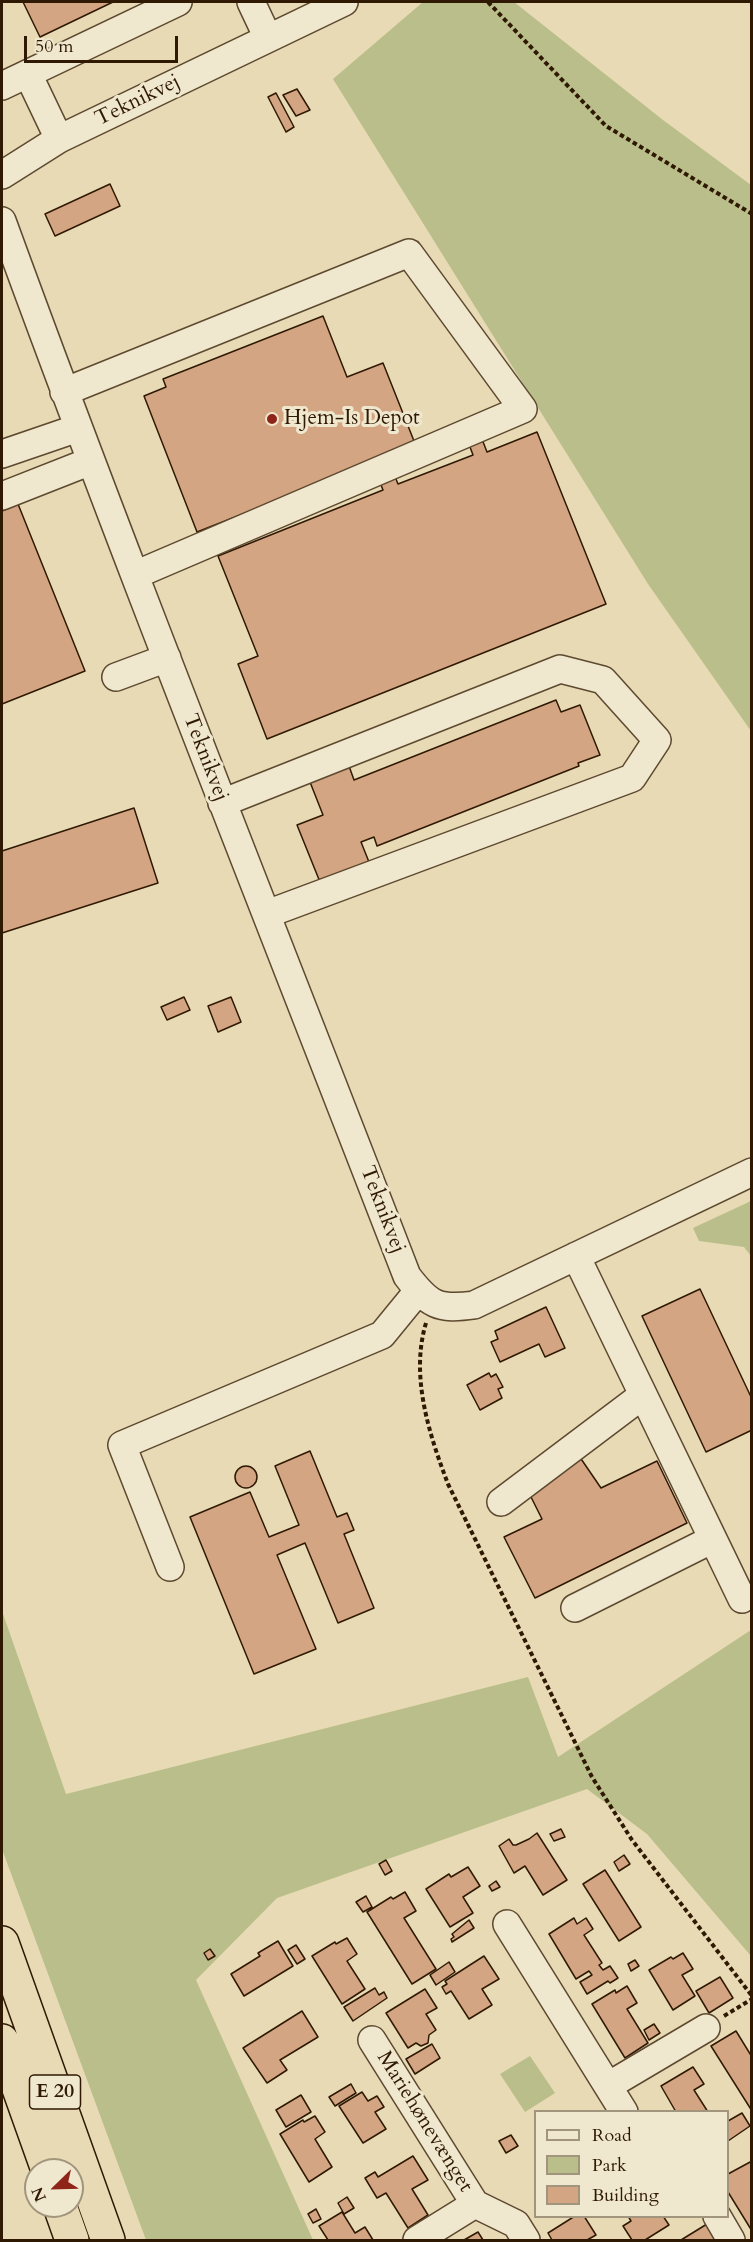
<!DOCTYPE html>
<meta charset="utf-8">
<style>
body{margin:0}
#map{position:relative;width:753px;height:2242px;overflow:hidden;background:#e7dab4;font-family:Cardo,serif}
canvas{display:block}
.frame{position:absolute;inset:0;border:3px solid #2f1903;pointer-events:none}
.legend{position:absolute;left:534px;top:2110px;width:195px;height:108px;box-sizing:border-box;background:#efe7ce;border:2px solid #a2957d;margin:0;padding:8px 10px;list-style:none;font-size:18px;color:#2f1903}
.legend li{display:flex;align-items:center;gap:12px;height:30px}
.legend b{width:30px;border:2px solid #a2957d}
.north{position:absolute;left:24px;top:2158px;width:60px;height:60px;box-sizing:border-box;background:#efe7ce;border:2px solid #a2957d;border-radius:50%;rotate:247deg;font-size:16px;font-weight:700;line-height:24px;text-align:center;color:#2f1903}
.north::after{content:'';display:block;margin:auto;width:21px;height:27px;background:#8f2418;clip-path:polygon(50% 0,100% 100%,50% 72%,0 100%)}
.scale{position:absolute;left:24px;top:36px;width:154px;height:27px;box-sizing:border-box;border:3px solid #2f1903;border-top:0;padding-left:8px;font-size:18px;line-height:21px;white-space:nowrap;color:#2f1903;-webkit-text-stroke:4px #efe7ce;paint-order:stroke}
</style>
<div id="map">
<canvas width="753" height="2242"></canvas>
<div class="frame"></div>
<ul class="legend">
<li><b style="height:8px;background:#efe7ce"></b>Road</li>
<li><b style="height:16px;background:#babe8a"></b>Park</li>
<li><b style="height:16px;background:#d4a583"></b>Building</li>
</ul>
<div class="north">N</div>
<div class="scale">50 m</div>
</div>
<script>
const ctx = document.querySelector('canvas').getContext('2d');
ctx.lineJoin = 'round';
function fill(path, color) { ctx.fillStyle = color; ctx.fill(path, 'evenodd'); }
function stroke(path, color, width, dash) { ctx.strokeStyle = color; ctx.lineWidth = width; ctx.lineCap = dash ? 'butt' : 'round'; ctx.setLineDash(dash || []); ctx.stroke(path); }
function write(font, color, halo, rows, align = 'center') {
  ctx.font = font + ' Cardo,serif'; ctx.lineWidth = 6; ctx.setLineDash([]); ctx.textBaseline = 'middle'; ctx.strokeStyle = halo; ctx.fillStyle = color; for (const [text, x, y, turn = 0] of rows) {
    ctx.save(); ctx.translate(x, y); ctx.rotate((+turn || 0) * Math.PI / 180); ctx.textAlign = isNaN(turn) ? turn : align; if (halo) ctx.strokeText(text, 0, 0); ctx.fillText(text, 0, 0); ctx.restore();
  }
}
fill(new Path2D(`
 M423 2H514L663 120 751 185V731L648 584 333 79Z
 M751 1201V1256L744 1247 699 1241 693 1228Z
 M2 1611 66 1794 528 1677 558 1757 751 1630V1956L647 1834 587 1789 277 1898 196 1980 313 2240H146L2 1849Z
 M530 2056 555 2093 525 2112 500 2074Z`), '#babe8a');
const building = new Path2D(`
 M23 2H113L40 37Z
 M297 89 310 110 296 116 283 95Z
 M276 93 294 127 286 132 268 97Z
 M110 184 120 206 55 236 45 214Z
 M323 316 347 377 383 363 416 446 197 532 144 396 166 387 163 379Z
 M537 432 606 604 267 739 238 664 258 656 218 556 383 490 377 475 392 469 398 484 473 455 467 439 480 434 487 452Z
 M18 504 85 671 2 704V511Z
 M556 700 561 712 580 705 600 755 578 763 579 766 377 846 374 837 361 842 369 862 320 882 297 825 323 815 310 782 349 766 354 780Z
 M134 808 158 883 2 933V851Z
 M184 997 190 1010 167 1020 161 1007Z
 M231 997 241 1022 218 1032 208 1006Z
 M700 1289 752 1399V1430L706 1452 642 1316Z
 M546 1307 565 1348 545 1357 539 1344 500 1362 491 1342 498 1339 495 1331Z
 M489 1373 491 1377 496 1374 503 1387 498 1389 502 1398 480 1410 467 1385Z
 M310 1451 337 1517 347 1513 354 1530 344 1534 374 1608 338 1623 305 1543 277 1555 316 1649 254 1674 190 1517 250 1492 269 1537 299 1525 275 1466Z
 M577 1453 601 1488 657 1461 687 1523 535 1598 504 1537 542 1519 528 1491Z
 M235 1477a11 11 0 1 1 22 0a11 11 0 1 1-22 0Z
 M561 1829 565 1837 554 1841 550 1834Z
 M537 1833 567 1880 543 1895 525 1866 514 1873 499 1846 509 1839 513 1845H516L529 1839Z
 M624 1855 630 1864 619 1871 614 1862Z
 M386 1860 392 1871 385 1875 379 1864Z
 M468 1867 480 1886 463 1897 473 1913 450 1927 426 1889 449 1874 451 1877Z
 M605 1870 641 1927 619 1941 583 1884Z
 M496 1881 500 1887 492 1891 489 1886Z
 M405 1892 416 1911 404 1918 436 1969 412 1984 367 1912 391 1897 393 1899Z
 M366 1896 372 1907 363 1912 356 1902Z
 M574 1918 577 1924 586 1918 593 1929 584 1935 602 1963 599 1965 603 1970 610 1966 618 1978 610 1983 608 1981 587 1994 580 1982 592 1975 589 1971 576 1979 549 1934Z
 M469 1920 474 1928 452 1942 451 1939 454 1937 452 1934Z
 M347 1938 357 1954 347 1961 365 1989 342 2004 312 1956 335 1942 336 1944Z
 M278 1941 293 1966 244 1996 231 1974 260 1956 258 1953Z
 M296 1945 305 1959 297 1964 288 1950Z
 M210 1949 215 1956 208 1960 204 1953Z
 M683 1953 693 1969 682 1975 695 1996 673 2010 649 1970 671 1957 673 1959Z
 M484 1956 499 1979 482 1989 492 2005 469 2019 451 1991 446 1994 442 1987 447 1984 445 1981Z
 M635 1960 639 1966 631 1971 628 1964Z
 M449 1962 455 1972 436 1985 430 1975Z
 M720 1977 733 1998 709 2013 696 1991Z
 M627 1986 637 2003 627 2009 648 2043 625 2058 592 2004 615 1990 616 1993Z
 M375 1988 379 1995 384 1992 387 1998 353 2021 344 2007Z
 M425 1989 437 2008 426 2014 436 2030 429 2035 428 2043 421 2046 416 2043 408 2048 386 2013Z
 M302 2011 318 2037 280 2060 287 2070 267 2083 243 2048Z
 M654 2024 660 2033 649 2040 644 2030Z
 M736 2031 752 2057V2111L711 2046Z
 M432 2044 440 2058 415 2074 406 2059Z
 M693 2067 704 2084 694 2090 708 2112H676L661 2086Z
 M351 2084 356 2093 335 2106 329 2097Z
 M362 2092 368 2101 377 2096 384 2107 375 2112 386 2129 363 2143 339 2106Z
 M301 2095 311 2112 286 2127 276 2110Z
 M742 2113 750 2126 728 2141V2121Z
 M315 2116 325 2132 315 2139 332 2167 309 2182 280 2134 303 2120 304 2122Z
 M511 2135 518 2146 506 2153 499 2141Z
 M413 2156 428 2180 412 2189 428 2215 408 2228 386 2193 377 2198 365 2178 375 2172 378 2177Z
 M752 2161V2231L728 2192V2174Z
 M347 2197 354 2208 344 2214 338 2203Z
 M316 2209 321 2219 313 2223 308 2214Z
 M342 2212 355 2233 365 2227 373 2240H328L319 2226Z
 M575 2216H584L596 2235 587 2240H552L548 2233Z
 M628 2216H663L669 2225 645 2240H632L623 2226 631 2221Z
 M707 2224 717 2240H681Z
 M478 2232 483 2240H464Z`);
fill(building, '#d4a583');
stroke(building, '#2f1903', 1.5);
const minor = new Path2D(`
 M251 2 268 38
 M28 74 59 139
 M2 86 178 2
 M2 175 59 139 344 2
 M2 221C131 575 271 924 407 1276 429 1305 438 1310 474 1305L752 1172
 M64 392 409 253 523 409 135 575
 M2 454 78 428
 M2 496 91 461
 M116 677 167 658
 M222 803 560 669 603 680 657 740 632 778 267 914
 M576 1256 742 1599
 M501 1502 643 1395
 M170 1567 122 1445 382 1335 418 1291
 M575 1608 713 1539
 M507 1924 624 2112
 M372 2040 475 2204 516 2224 526 2240
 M608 2086 706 2028
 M717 2216 731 2240
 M417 2240 475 2204`);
const highway = new Path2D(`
 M2 1943 108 2240
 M2 2041 48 2170
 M60 2206 72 2240`);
stroke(minor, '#5d492f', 30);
stroke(highway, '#2f1903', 36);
stroke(new Path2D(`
 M488 2 606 126 752 214
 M426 1323C410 1376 429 1434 448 1484L592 1777 632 1840 752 1996
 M724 2016 752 1999`), '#2f1903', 4, [4.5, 3]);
stroke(minor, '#efe7ce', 27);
stroke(highway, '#e7dab4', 33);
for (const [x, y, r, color] of [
 [272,419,6,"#8f2418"]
]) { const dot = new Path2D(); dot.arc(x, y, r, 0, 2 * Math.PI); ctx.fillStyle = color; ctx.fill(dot); stroke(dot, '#efe7ce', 2); }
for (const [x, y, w] of [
 [55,2092,51]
]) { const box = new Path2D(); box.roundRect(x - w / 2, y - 17, w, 34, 4.5); ctx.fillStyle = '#efe7ce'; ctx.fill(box); stroke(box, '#2f1903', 1.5); }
write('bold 20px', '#2f1903', null, [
 ["E 20",55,2092]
]);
write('21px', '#2f1903', '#efe7ce', [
 ["Teknikvej",138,101,-26],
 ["Teknikvej",205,758,69],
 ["Teknikvej",382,1210,69],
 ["Mariehønevænget",424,2122,58]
]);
write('21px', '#2f1903', '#efe7ce', [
 ["Hjem-Is Depot",284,419]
], 'left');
</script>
